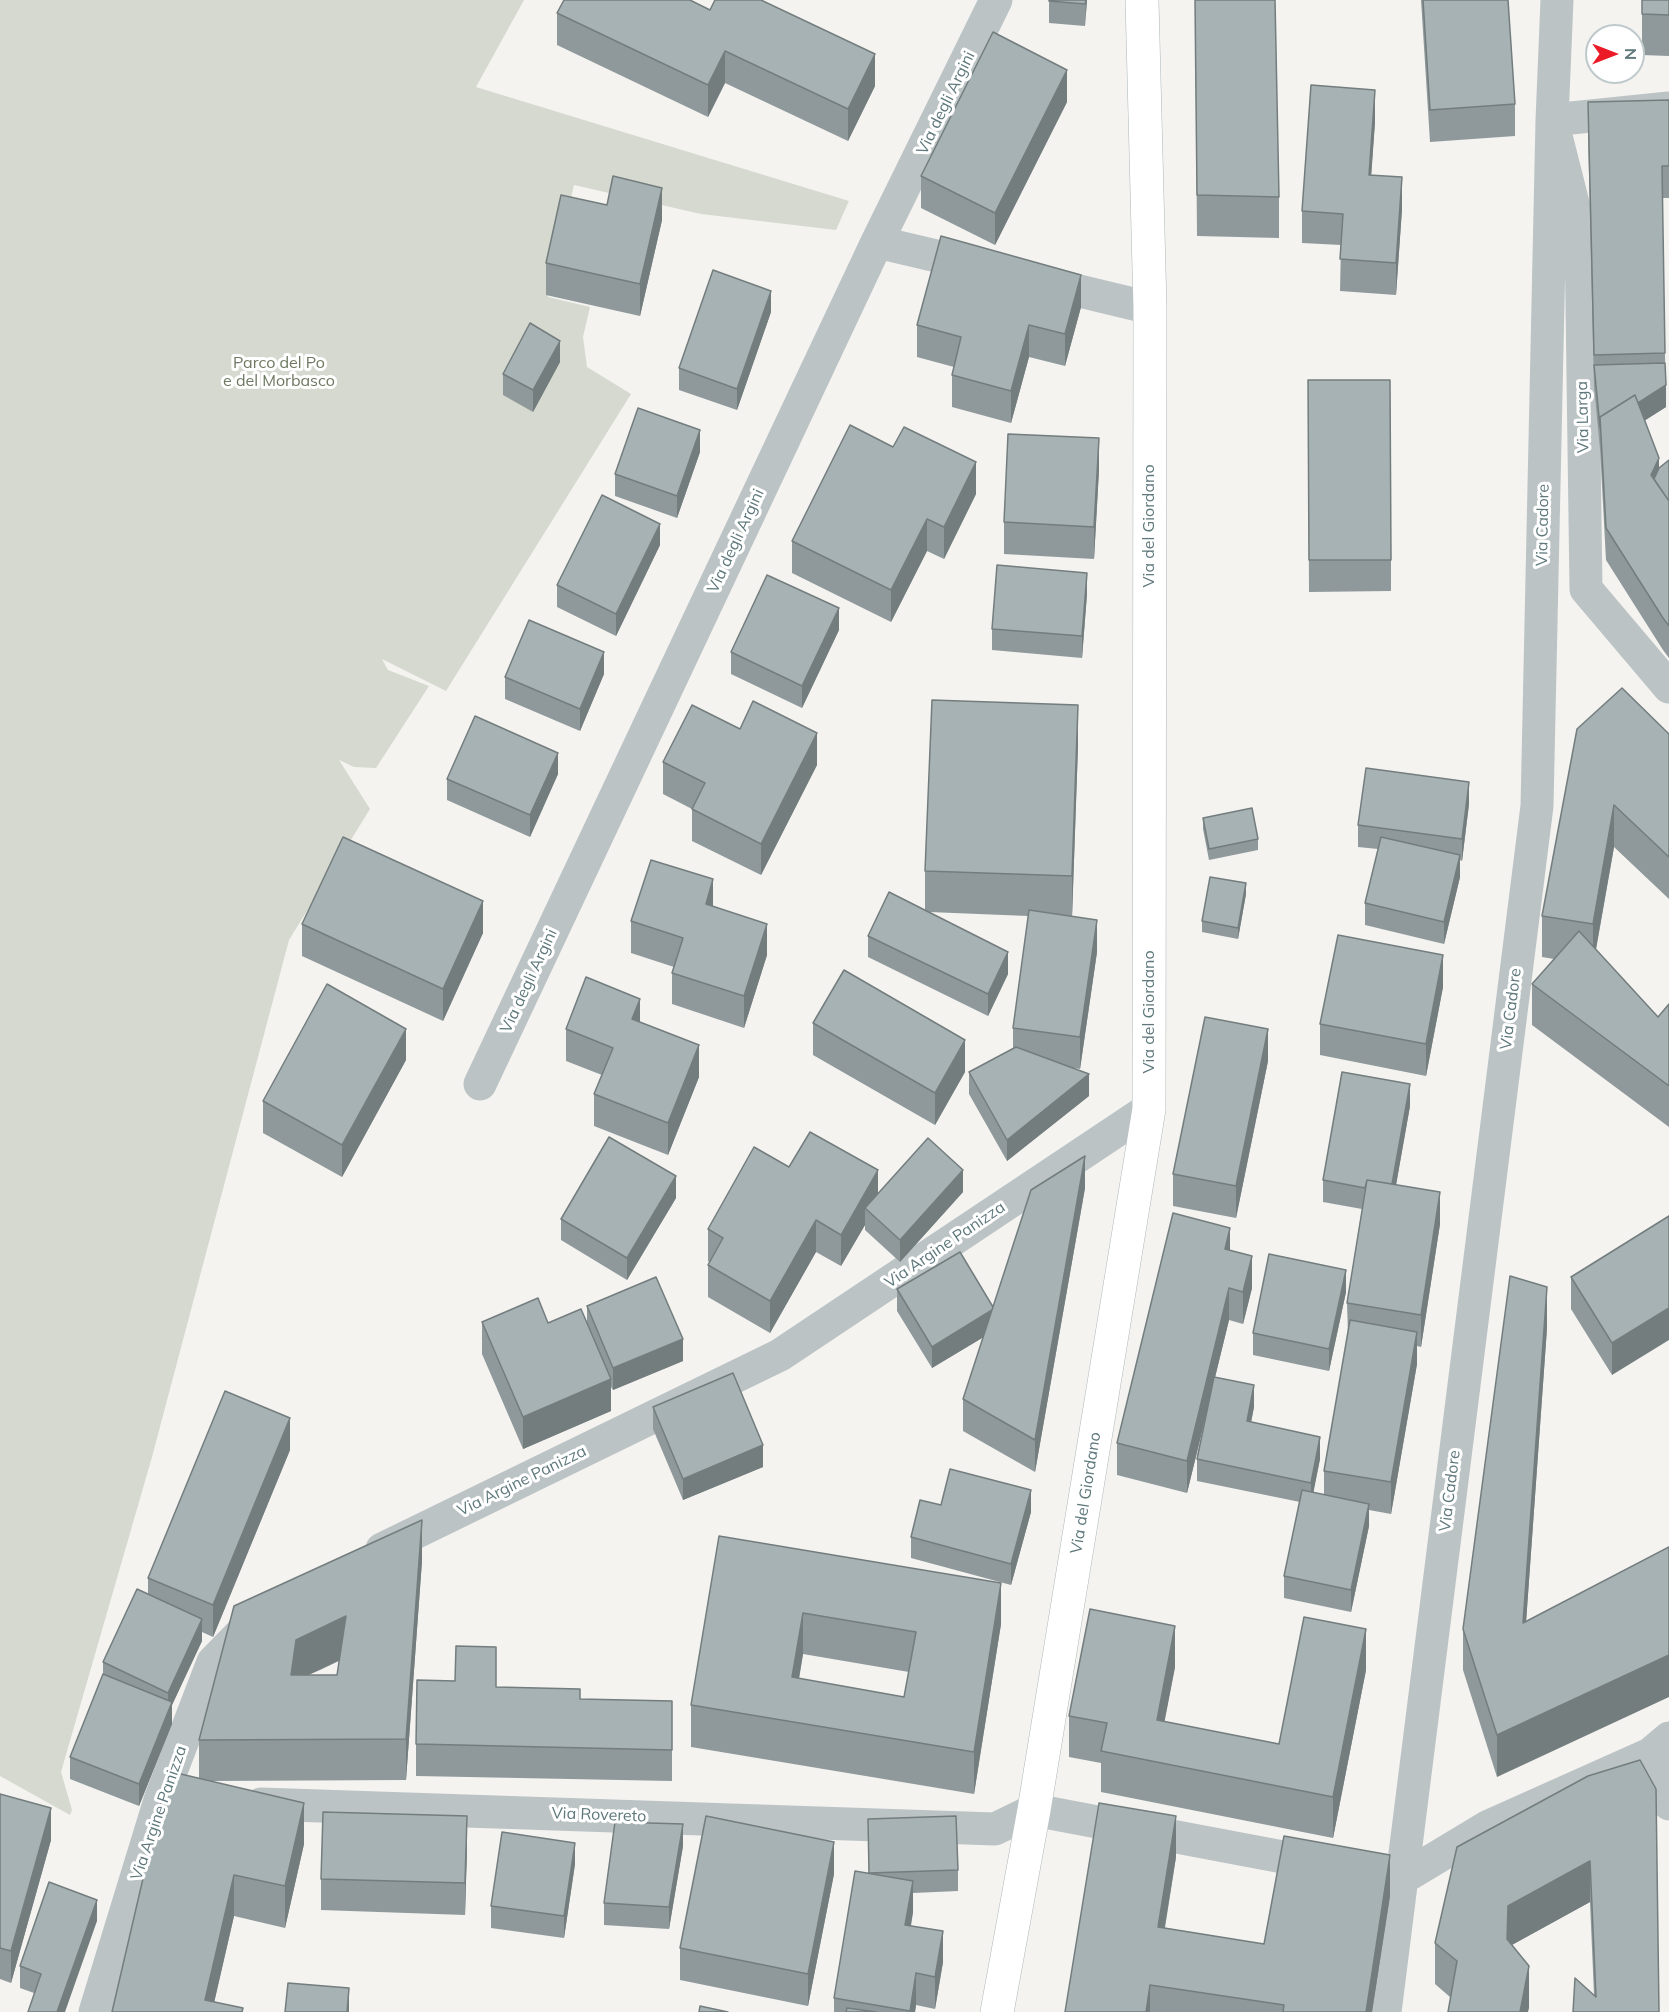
<!DOCTYPE html>
<style>
body{margin:0}
#map{position:relative;width:1669px;height:2012px;overflow:hidden;background:#f4f3f0;font-family:Mulish,sans-serif}
canvas{display:block}
.north{position:absolute;left:1585px;top:24px;width:60px;height:60px;box-sizing:border-box;background:#fff;border:2px solid #bfc9cb;border-radius:50%;rotate:90deg;font-size:16px;font-weight:700;line-height:24px;text-align:center;color:#5e787c}
.north::after{content:'';display:block;margin:auto;width:21px;height:27px;background:#eb1a26;clip-path:polygon(50% 0,100% 100%,50% 72%,0 100%)}
</style>
<div id="map">
<canvas width="1669" height="2012"></canvas>
<div class="north">N</div>
</div>
<script>
const ctx = document.querySelector('canvas').getContext('2d');
ctx.lineJoin = 'round';
function fill(path, color) { ctx.fillStyle = color; ctx.fill(path, 'evenodd'); }
function stroke(path, color, width, dash) { ctx.strokeStyle = color; ctx.lineWidth = width; ctx.lineCap = dash ? 'butt' : 'round'; ctx.setLineDash(dash || []); ctx.stroke(path); }
function write(font, color, halo, rows, align = 'center') {
  ctx.font = font + ' Mulish,sans-serif'; ctx.lineWidth = 6; ctx.setLineDash([]); ctx.textBaseline = 'middle'; ctx.strokeStyle = halo; ctx.fillStyle = color; for (const [text, x, y, turn = 0] of rows) {
    ctx.save(); ctx.translate(x, y); ctx.rotate((+turn || 0) * Math.PI / 180); ctx.textAlign = isNaN(turn) ? turn : align; if (halo) ctx.strokeText(text, 0, 0); ctx.fillText(text, 0, 0); ctx.restore();
  }
}
fill(new Path2D(`
 M0 0H524L476 87 849 201 836 230 701 214 574 185 548 297 590 307 583 337 587 367 631 394 446 691 382 659 388 670 429 686 376 768 354 767 339 760 370 809 289 940 152 1457 61 1772 72 1810 70 1815 0 1776Z`), '#d6d9cf');
const secondary = new Path2D(`
 M997 2012 1034 1810 1149 1109 1150 308 1142 0`);
stroke(secondary, '#acb6b8', 34);
stroke(new Path2D(`
 M1669 108 1552 120 1581 235 1586 589 1669 687
 M877 242 979 266
 M1038 281 1150 308
 M480 1084 877 242 996 0
 M382 1549 780 1355 1149 1109
 M1650 1754 1669 1804
 M261 1804 995 1829 1034 1810 1325 1865
 M1384 1876 1401 1879 1489 1826 1650 1754 1669 1738
 M95 2012 160 1800 213 1662 254 1620
 M1385 2012 1537 806 1552 120 1557 0`), '#bcc3c5', 33);
stroke(secondary, '#fff', 33);
fill(new Path2D(`
 M564 0 875 86 848 141 725 83 708 117 557 45V13Z
 M1049 0H1087L1085 26 1049 23Z
 M1195 0 1279 197V238L1197 236Z
 M1421 0H1508L1515 104V136L1430 142Z
 M1669 0V56L1642 55V14Z
 M1669 100V198H1662L1666 407 1645 420 1659 468 1669 460V658L1663 650 1606 560 1600 449 1594 387 1588 134V102Z
 M1067 102 995 245 921 208V176Z
 M1375 122 1371 175 1402 209 1396 295 1340 291 1341 245 1302 243V211Z
 M607 205 662 220 640 316 546 295V263Z
 M1081 307 1065 366 1029 357 1011 423 952 407V375L954 367 917 357V325Z
 M771 312 737 410 679 390V368Z
 M560 362 533 412 503 395V374Z
 M1308 380 1391 560V591L1309 592Z
 M700 452 677 518 615 496V474Z
 M1099 470 1094 559 1004 554V522Z
 M976 494 944 559 927 551 891 622 792 573V541Z
 M660 545 616 636 557 607V585Z
 M1087 594 1082 658 992 650V629Z
 M839 630 802 708 731 674V652Z
 M604 674 580 731 505 699V677Z
 M740 729 817 765 761 875 692 841V809L663 794V762Z
 M1577 729 1669 734V899L1614 847 1596 950 1658 1017 1669 1004V1127L1532 1025V984L1554 959 1542 957V916Z
 M1078 746 1072 916 1097 952 1080 1069 1074 1068 1089 1096 1007 1161 969 1094V1072L1013 1049V1028L1028 916 929 912 1008 974 988 1016 868 957V936L925 910V871Z
 M558 774 530 837 447 800V779Z
 M1469 804 1462 861 1460 860V877L1444 944 1365 925V903L1378 849 1358 847V825Z
 M1203 818 1258 839V850L1209 860 1203 829Z
 M1246 894 1238 939 1202 932V921Z
 M713 907 767 955 744 1028 672 1004V973L674 967 631 953V921Z
 M302 924 483 933 443 1021 302 956Z
 M1443 987 1426 1076 1320 1055V1024Z
 M640 1022 699 1077 668 1155 594 1126V1094L602 1075 566 1061V1029Z
 M813 1023 965 1072 935 1125 813 1055Z
 M406 1060 342 1177 263 1133V1101Z
 M1268 1061 1236 1218 1173 1206V1174Z
 M1410 1106 1396 1184 1440 1224 1421 1347 1417 1346V1364L1391 1514 1369 1510V1526L1351 1612 1284 1598V1576L1300 1502 1197 1481V1459L1206 1416 1187 1493 1117 1475V1443L1230 1251 1252 1288 1243 1324 1229 1320 1215 1377 1254 1407 1251 1422 1320 1459 1313 1492 1324 1495V1471L1348 1335 1347 1303 1362 1209 1323 1202V1180Z
 M789 1167 878 1193 963 1192 900 1262 865 1230V1225L841 1266 816 1252 770 1333 708 1297V1265L709 1262 708 1261V1229Z
 M1085 1188 1035 1472 963 1431V1399L983 1337 932 1368 897 1311V1289L993 1307Z
 M676 1198 627 1280 561 1240V1219Z
 M1669 1216 1612 1375 1571 1309V1277Z
 M1346 1292 1329 1371 1253 1355V1333Z
 M587 1306 683 1361 613 1390 611 1387V1411L523 1449 482 1354V1322L587 1323Z
 M1547 1328 1526 1622 1497 1777 1463 1670V1629Z
 M653 1407 763 1467 683 1500 653 1429Z
 M290 1450 213 1637 202 1632V1641L172 1705V1724L139 1806 70 1779V1757L103 1674V1662L148 1594V1578Z
 M941 1505 1031 1512 1011 1585 911 1558V1537Z
 M719 1536 1001 1624 974 1794 691 1747V1705ZM803 1654 909 1672 904 1697 799 1679Z
 M422 1561 406 1780 211 1781 304 1844 285 1928 234 1916 214 2002 243 2012H112L199 1778V1740ZM339 1661 337 1675H308L320 1670Z
 M1175 1667 1164 1722 1279 1744 1366 1670 1333 1838 1101 1792V1763L1069 1757V1716Z
 M496 1687 580 1699 672 1701V1781L416 1776V1744Z
 M1588 1776 1659 2012H1573L1594 1995 1590 1902 1512 1945 1529 2008 1450 1997 1435 1984V1943Z
 M0 1794 51 1840 11 1983 0 1979Z
 M868 1819 958 1870V1891L913 1893V1912L911 1926 943 1962 935 2009 916 2005 915 2012H834V1998L869 1873Z
 M683 1846 669 1929 604 1925V1903Z
 M467 1848 465 1915 321 1910V1879Z
 M1176 1857 1165 1928 1264 1944 1390 1896 1372 2012H1065Z
 M575 1864 564 1938 491 1928V1906Z
 M834 1874 808 2006 680 1980V1948Z
 M97 1921 34 1993 20 1988V1966Z`), '#8f999b');
fill(new Path2D(`
 M1086 0H1087L1085 26Z
 M725 51V83L708 117V85Z
 M875 54V86L848 141V109Z
 M1067 70V102L995 245V213Z
 M1375 90V122L1369 207V175Z
 M1402 177V209L1396 295V263Z
 M662 188V220L640 316V284Z
 M1081 275V307L1065 366V334Z
 M771 291V312L737 410V389Z
 M1029 325V357L1011 423V391Z
 M560 341V362L533 412V390Z
 M1666 385V407L1602 448 1601 427Z
 M700 430V452L677 518V496Z
 M1099 438V470L1094 559V527Z
 M1659 458V489L1651 475Z
 M976 462V494L944 559V527Z
 M927 519V551L891 622V590Z
 M660 524V545L616 636V614Z
 M1087 573V594L1082 658V636Z
 M839 608V630L802 708V686Z
 M604 652V674L580 731V709Z
 M1078 705V746L1072 918V876Z
 M817 733V765L761 875V844Z
 M558 753V774L530 837V815Z
 M1469 782V804L1462 861V839Z
 M1614 805V847L1593 965V924Z
 M1460 855V877L1444 944V922Z
 M713 879V911L706 904Z
 M1246 883V894L1238 939V928Z
 M483 901V933L443 1021V989Z
 M1097 920V952L1080 1069V1037Z
 M767 924V955L744 1028V996Z
 M1008 952V974L988 1016V994Z
 M1443 955V987L1426 1076V1044Z
 M640 999V1030L632 1019Z
 M406 1029V1060L342 1177V1145Z
 M1268 1029V1061L1236 1218V1186Z
 M965 1040V1072L935 1125V1093Z
 M699 1045V1077L668 1155V1123Z
 M1089 1074V1096L1007 1161V1140Z
 M1410 1084V1106L1391 1214V1192Z
 M1085 1156V1188L1035 1472V1440Z
 M878 1170V1202L865 1208V1225L841 1266V1235Z
 M963 1170V1192L900 1262V1240Z
 M676 1176V1198L627 1280V1258Z
 M1440 1192V1224L1421 1347V1315Z
 M816 1220V1252L770 1333V1301Z
 M1230 1228V1260L1225 1249Z
 M1252 1256V1288L1243 1324V1292Z
 M1346 1270V1292L1329 1371V1349Z
 M1547 1287V1328L1523 1665V1623Z
 M1229 1288V1320L1187 1493V1461Z
 M1669 1308V1340L1612 1375V1343Z
 M994 1309V1331L932 1368V1347Z
 M1417 1332V1364L1391 1514V1482Z
 M683 1339V1361L613 1390V1368Z
 M611 1379V1411L523 1449V1417Z
 M1254 1385V1407L1247 1443V1421Z
 M290 1418V1450L213 1637V1605Z
 M1320 1437V1459L1311 1505V1483Z
 M763 1445V1467L683 1500V1479Z
 M1031 1490V1512L1011 1585V1564Z
 M1369 1504V1526L1351 1612V1590Z
 M422 1520V1561L406 1780V1739Z
 M1001 1583V1624L974 1794V1752Z
 M803 1613V1654L792 1719V1677Z
 M346 1616V1657L296 1681 291 1675 296 1640Z
 M202 1619V1641L172 1705V1724L139 1806V1784L168 1713V1693Z
 M1175 1626V1667L1157 1761V1720Z
 M1366 1629V1670L1333 1838V1797Z
 M1669 1655V1697L1497 1777V1735Z
 M304 1803V1844L285 1928V1886Z
 M51 1808V1840L11 1983V1951Z
 M467 1816V1848L465 1915V1883Z
 M1176 1816V1857L1158 1968V1927Z
 M683 1824V1846L669 1929V1907Z
 M834 1842V1874L808 2006V1974Z
 M575 1843V1864L564 1938V1916Z
 M1390 1855V1896L1372 2012H1366Z
 M1590 1861V1902L1508 1947 1507 1939 1508 1906Z
 M234 1875V1916L212 2012 205 2000Z
 M913 1881V1912L905 1957V1925Z
 M97 1900V1921L65 2012H57Z
 M943 1931V1962L935 2009V1977Z
 M1529 1966V2008L1528 2012H1520Z
 M916 1973V2005L915 2012H910Z
 M1150 1985V2012H1146Z
 M349 1988V2012H347Z`), '#747d7e');
const building = new Path2D(`
 M564 0H690L710 10 715 0H761L875 54 848 109 725 51 708 85 557 13Z
 M1049 0H1086L1085 4 1049 1Z
 M1195 0H1275L1279 197 1197 195Z
 M1423 0H1508L1515 104 1430 110Z
 M1642 0H1669V15L1642 14Z
 M993 32 1067 70 995 213 921 176Z
 M1311 85 1375 90 1369 175 1402 177 1396 263 1340 259 1343 214 1302 211Z
 M1669 100V166H1662L1665 353 1594 355 1588 102Z
 M613 176 662 188 640 284 546 263 561 195 607 205Z
 M941 236 1081 275 1065 334 1029 325 1011 391 952 375 961 337 917 325Z
 M713 270 771 291 737 389 679 368Z
 M530 323 560 341 533 390 503 374Z
 M1665 363 1666 385 1638 403 1635 395 1600 417V427L1594 365Z
 M1308 380H1390L1391 560H1309Z
 M1635 395 1659 458 1651 475 1669 501V626L1663 618 1606 528 1600 417Z
 M638 408 700 430 677 496 615 474Z
 M850 425 893 447 904 427 976 462 944 527 927 519 891 590 792 541Z
 M1008 434 1099 438 1094 527 1004 522Z
 M1669 460V501L1654 479 1659 468Z
 M602 495 660 524 616 614 557 585Z
 M997 565 1087 573 1082 636 992 629Z
 M767 575 839 608 802 686 731 652Z
 M529 620 604 652 580 709 505 677Z
 M1622 688 1669 734V857L1614 805 1593 924 1542 916 1577 729Z
 M932 700 1078 705 1072 876 925 871Z
 M753 701 817 733 761 844 692 809 705 783 663 762 692 705 740 729Z
 M475 716 558 753 530 815 447 779Z
 M1366 768 1469 782 1462 839 1358 825Z
 M1252 808 1258 839 1209 849 1203 818Z
 M343 837 483 901 443 989 302 924Z
 M1381 837 1460 855 1444 922 1365 903Z
 M651 860 713 879 706 904 767 924 744 996 672 973 683 938 631 921Z
 M1210 877 1246 883 1238 928 1202 921Z
 M889 892 1008 952 988 994 868 936Z
 M1029 910 1097 920 1080 1037 1013 1028Z
 M1579 931 1658 1017 1669 1004V1086L1532 984Z
 M1338 935 1443 955 1426 1044 1320 1024Z
 M844 970 965 1040 935 1093 813 1023Z
 M586 977 640 999 632 1019 699 1045 668 1123 594 1094 613 1048 566 1029Z
 M327 984 406 1029 342 1145 263 1101Z
 M1205 1017 1268 1029 1236 1186 1173 1174Z
 M1016 1047 1089 1074 1007 1140 969 1072Z
 M1342 1072 1410 1084 1392 1184 1367 1180 1365 1188 1323 1180Z
 M810 1132 878 1170 841 1235 816 1220 770 1301 708 1265 723 1238 708 1229 754 1147 789 1167Z
 M609 1137 676 1176 627 1258 561 1219Z
 M928 1138 963 1170 900 1240 865 1208Z
 M1085 1156 1035 1440 963 1399 1031 1190Z
 M1367 1180 1440 1192 1421 1315 1347 1303Z
 M1173 1213 1230 1228 1225 1249 1252 1256 1243 1292 1229 1288 1187 1461 1117 1443Z
 M1669 1216V1308L1612 1343 1571 1277Z
 M960 1252 993 1307 992 1310 932 1347 897 1289Z
 M1269 1254 1346 1270 1329 1349 1253 1333Z
 M1510 1276 1547 1287 1523 1623 1669 1547V1655L1497 1735 1463 1629Z
 M656 1277 683 1339 613 1368 587 1306Z
 M538 1298 548 1323 581 1309 611 1379 523 1417 482 1322Z
 M1350 1320 1417 1332 1391 1482 1324 1471Z
 M733 1373 763 1445 683 1479 653 1407Z
 M1214 1377 1254 1385 1247 1421 1320 1437 1311 1483 1197 1459Z
 M225 1391 290 1418 213 1605 148 1578Z
 M950 1469 1031 1490 1011 1564 911 1537 920 1500 941 1505Z
 M1302 1490 1369 1504 1351 1590 1284 1576Z
 M422 1520 406 1739 199 1740 234 1606ZM346 1616 337 1675H291L296 1640Z
 M719 1536 1001 1583 974 1752 691 1705ZM803 1613 916 1632 904 1697 792 1677Z
 M137 1589 202 1619 168 1693 103 1662Z
 M1090 1609 1175 1626 1157 1720 1279 1744 1304 1617 1366 1629 1333 1797 1101 1751 1107 1723 1069 1716Z
 M456 1646 496 1647V1687L580 1689V1699L672 1701V1750L416 1744 417 1680 455 1681Z
 M103 1674 172 1702 139 1784 70 1757Z
 M1640 1760 1656 1789 1659 2012H1573L1575 1978 1596 1997 1590 1861 1508 1906 1507 1939 1529 1966 1520 2012H1448L1457 1961 1435 1943 1457 1847 1588 1776Z
 M168 1771 304 1803 285 1886 234 1875 205 2000 243 2008 242 2012H112Z
 M0 1794 51 1808 11 1951 0 1948Z
 M1099 1803 1176 1816 1158 1927 1264 1944 1284 1836 1390 1855 1366 2012H1283L1284 2005 1150 1985 1146 2012H1065Z
 M323 1812 467 1816 465 1883 321 1879Z
 M706 1816 834 1842 808 1974 680 1948Z
 M956 1816 958 1870 869 1873 868 1819Z
 M615 1822 683 1824 669 1907 604 1903Z
 M502 1832 575 1843 564 1916 491 1906Z
 M855 1871 913 1881 905 1925 943 1931 935 1977 916 1973 910 2011 834 1998Z
 M49 1882 97 1900 57 2012H28L41 1974 20 1966Z
 M288 1983 349 1988 347 2012H285Z
 M700 2006 728 2012H699Z
 M847 2008 876 2012H846Z`);
fill(building, '#a6b2b4');
stroke(building, '#747d7e', 1.5);
write('16px', '#5e787c', '#fff', [
 ["Via degli Argini",946,103,-64],
 ["Via Larga",1583,417,-91],
 ["Via Cadore",1543,525,-89],
 ["Via del Giordano",1149,526,-90],
 ["Via degli Argini",736,541,-65],
 ["Via degli Argini",529,981,-65],
 ["Via Cadore",1511,1009,-83],
 ["Via del Giordano",1149,1012,-90],
 ["Via Argine Panizza",945,1245,-34],
 ["Via Argine Panizza",522,1481,-26],
 ["Via Cadore",1450,1491,-83],
 ["Via del Giordano",1086,1493,-81],
 ["Via Argine Panizza",159,1813,-71],
 ["Via Rovereto",599,1815,2]
]);
write('16px', '#6d7961', '#fff', [
 ["Parco del Po",279,363],
 ["e del Morbasco",279,381]
]);
</script>
